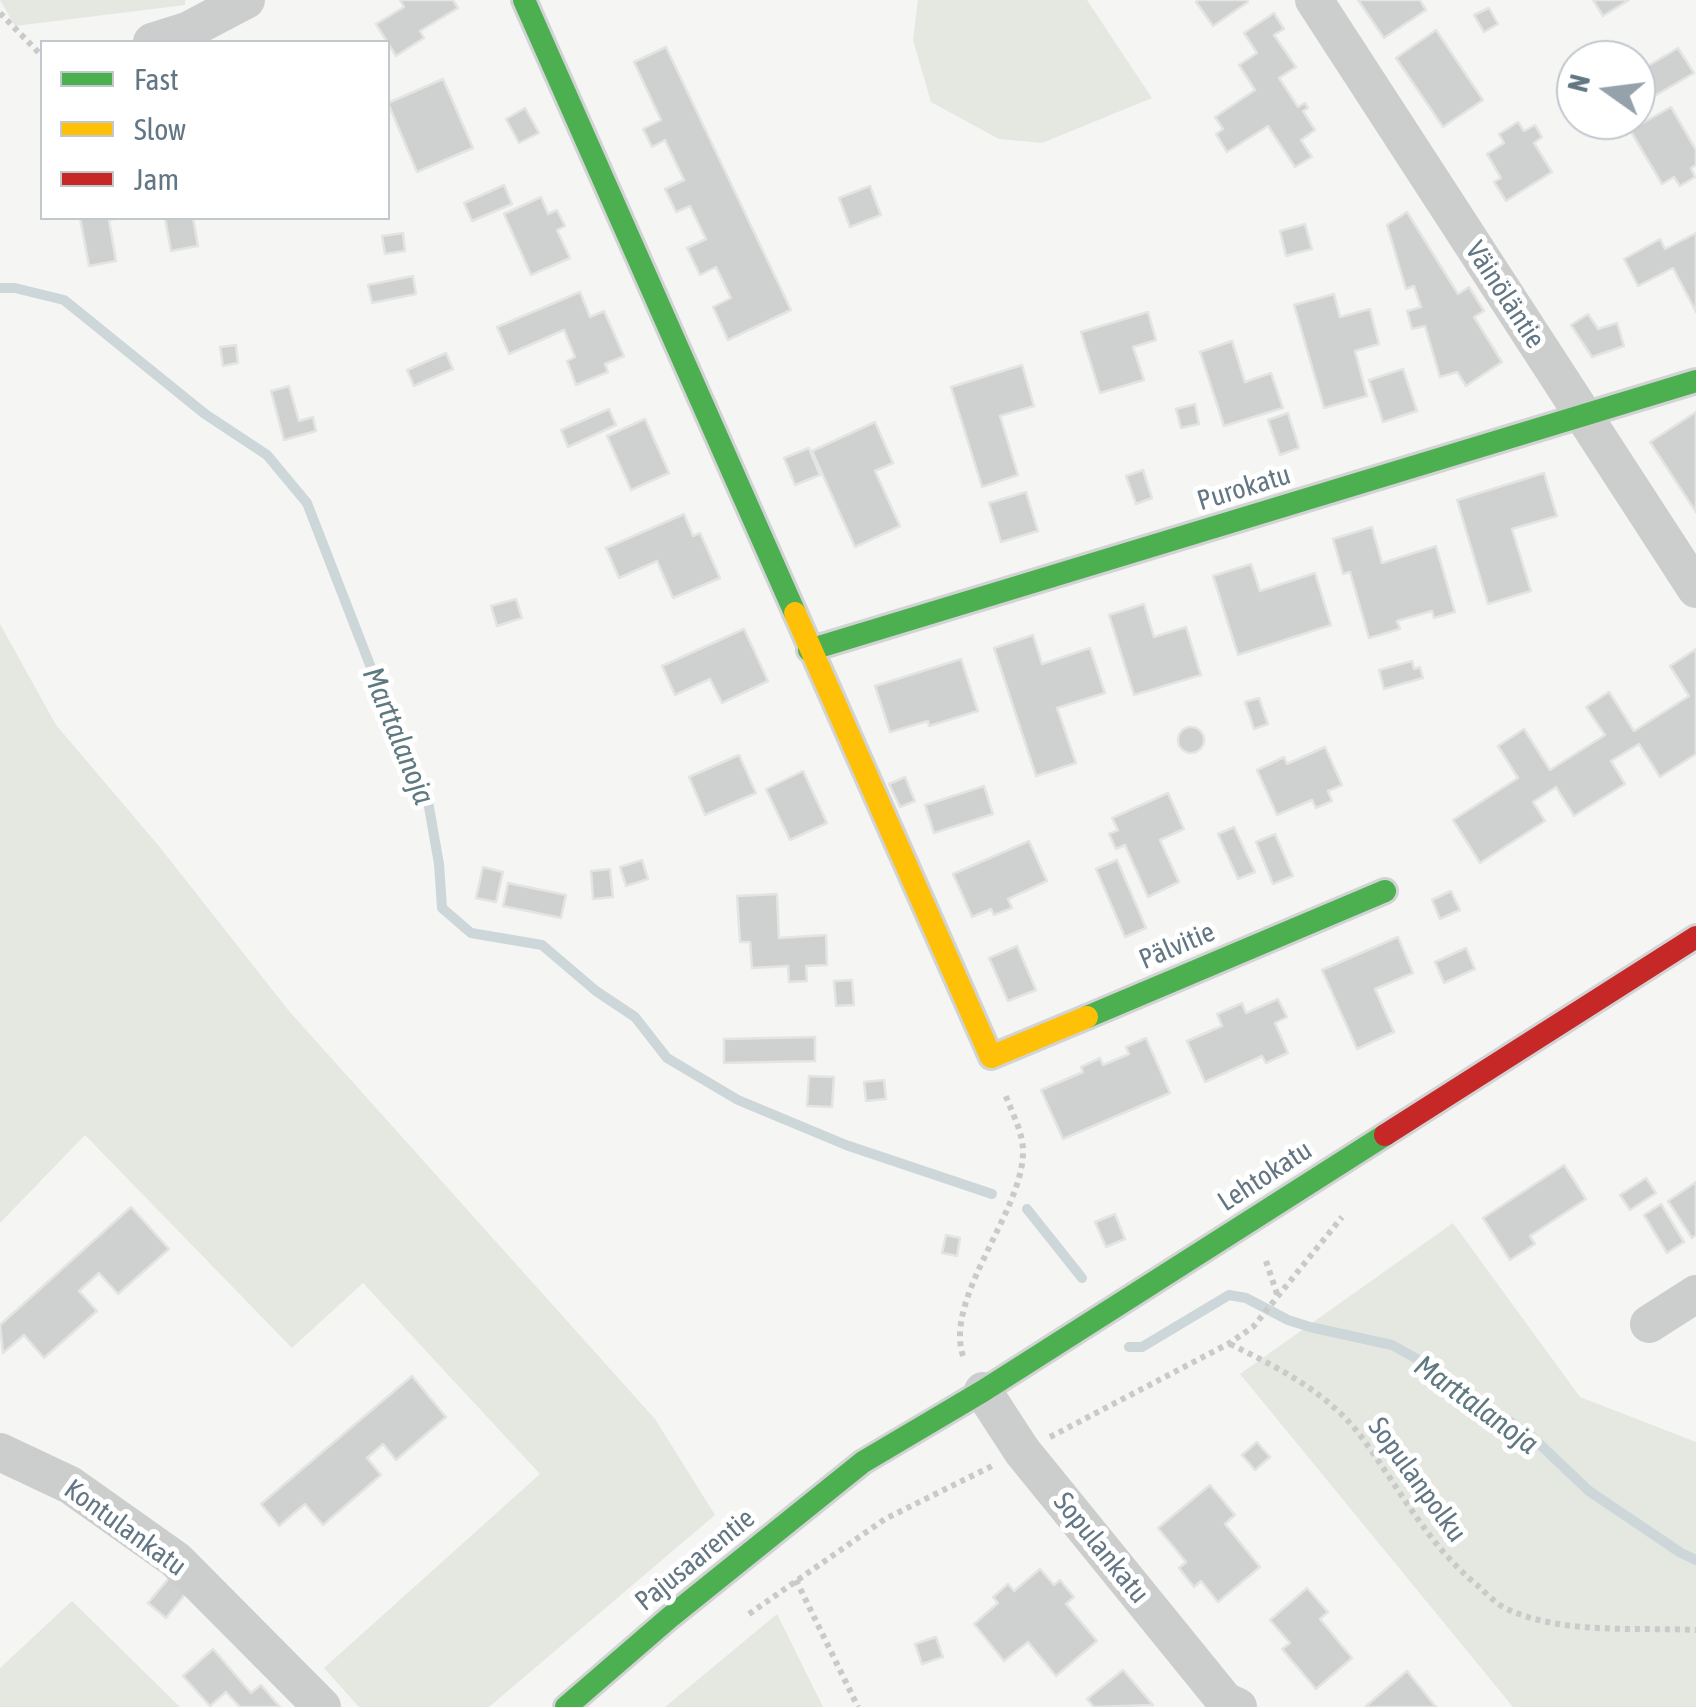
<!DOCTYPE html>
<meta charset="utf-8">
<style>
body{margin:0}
#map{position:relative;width:1696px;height:1707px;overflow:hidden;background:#f5f5f3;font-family:"Asap Condensed",sans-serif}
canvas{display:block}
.legend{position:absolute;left:40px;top:40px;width:350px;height:180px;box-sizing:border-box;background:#fff;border:2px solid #c1c8ce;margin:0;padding:12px 18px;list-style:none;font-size:30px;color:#637684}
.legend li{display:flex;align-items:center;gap:20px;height:50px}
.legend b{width:50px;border:2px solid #c1c8ce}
.north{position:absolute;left:1556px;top:40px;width:100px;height:100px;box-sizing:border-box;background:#fff;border:2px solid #c1c8ce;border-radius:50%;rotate:284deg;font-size:28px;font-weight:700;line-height:40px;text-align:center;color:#637684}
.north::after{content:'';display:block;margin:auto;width:35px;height:45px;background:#96a2ab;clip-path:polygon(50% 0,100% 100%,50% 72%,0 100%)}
</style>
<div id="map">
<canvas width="1696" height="1707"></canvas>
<ul class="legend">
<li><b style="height:12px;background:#4caf50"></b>Fast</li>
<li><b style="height:12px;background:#ffc107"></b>Slow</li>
<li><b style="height:12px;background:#c62828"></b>Jam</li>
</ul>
<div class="north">N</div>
</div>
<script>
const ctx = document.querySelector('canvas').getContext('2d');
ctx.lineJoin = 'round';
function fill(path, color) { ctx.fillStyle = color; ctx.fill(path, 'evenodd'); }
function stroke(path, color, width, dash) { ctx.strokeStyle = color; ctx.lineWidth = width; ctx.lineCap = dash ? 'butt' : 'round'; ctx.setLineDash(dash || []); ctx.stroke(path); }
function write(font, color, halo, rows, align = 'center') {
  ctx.font = font + ' "Asap Condensed",sans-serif'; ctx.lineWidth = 10; ctx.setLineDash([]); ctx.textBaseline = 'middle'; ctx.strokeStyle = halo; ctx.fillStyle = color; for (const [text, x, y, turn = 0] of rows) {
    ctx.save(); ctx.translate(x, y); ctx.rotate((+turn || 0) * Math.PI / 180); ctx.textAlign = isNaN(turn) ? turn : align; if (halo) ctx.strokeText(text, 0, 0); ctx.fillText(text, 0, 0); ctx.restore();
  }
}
fill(new Path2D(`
 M0 0H185V5L15 26Z
 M918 0H1087L1152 98 1042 143 999 139 931 102 913 40Z
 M0 624 56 725 158 845 289 1011 655 1419 715 1515 489 1707H359L324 1668 540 1474 363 1283 292 1348 85 1135 0 1223Z
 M1453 1223 1580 1397 1696 1442V1707H1513L1240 1374Z
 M72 1601 180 1707H0V1668Z
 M777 1614 823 1707H665Z`), '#e4e8e1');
stroke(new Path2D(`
 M0 288H15L64 300 205 414 267 455 307 503 398 737 426 790 439 864 442 908 471 933 542 945 596 991 635 1017 667 1058 738 1100 846 1145 992 1194
 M1027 1209 1082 1278
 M1129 1347H1142L1229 1295 1246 1298 1288 1320 1310 1327 1392 1345 1428 1365 1531 1436 1589 1491 1681 1553 1696 1560`), '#cdd6d8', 10);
const building = new Path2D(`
 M400 0H453L458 8 420 31 424 38 396 56 376 24 404 7Z
 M1199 0H1247L1248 2 1213 26 1196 2Z
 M1358 0H1420L1426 10 1384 38Z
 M1593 0H1629L1603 16Z
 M1489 8 1498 24 1484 32 1474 15Z
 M1274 13 1284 29 1274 35 1296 67 1279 78 1298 107 1305 103 1308 108 1303 111 1315 130 1301 140 1312 157 1295 167 1268 126 1227 152 1216 134 1223 129 1215 117 1255 90 1239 65 1257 53 1244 33Z
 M1436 30 1483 100 1443 127 1396 58Z
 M666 47 791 310 728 340 713 307 731 298 716 267 700 275 687 248 706 239 690 206 676 212 665 189 684 180 665 140 652 147 643 129 661 120 634 62Z
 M1678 48 1694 73 1651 98 1636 73Z
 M443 79 473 148 417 172 388 103Z
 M1671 107 1696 150V165L1691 168 1695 177 1680 186 1674 177 1662 184 1630 130Z
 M525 108 539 133 519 143 506 119Z
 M1518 122 1524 131 1535 125 1542 137 1534 143 1552 172 1506 201 1494 182 1501 178 1487 154 1504 143 1499 134Z
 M504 185 512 204 472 221 464 203Z
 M870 186 881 215 850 227 839 198Z
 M541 197 548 214 557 210 565 226 557 230 570 258 531 275 504 214Z
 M1407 212 1458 294 1469 287 1484 311 1474 317 1502 362 1466 386 1457 372 1440 377 1425 326 1412 329 1407 311 1421 307 1414 286 1406 289 1387 225Z
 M80 218H120L109 220 116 261 89 266Z
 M165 218H193L198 246 171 251Z
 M1305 224 1312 249 1286 256 1280 231Z
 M403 233 405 251 385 254 382 236Z
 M1696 233V312L1673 268 1638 286 1624 259 1660 239 1665 249Z
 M413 276 416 294 372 303 368 285Z
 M580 292 590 317 604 311 624 356 605 364 608 372 576 385 567 361 575 357 564 330 509 354 497 327Z
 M1334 294 1340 317 1370 309 1379 344 1355 351 1367 396 1324 408 1294 305Z
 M1148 312 1156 340 1133 347 1144 380 1100 393 1081 332Z
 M1588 314 1598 329 1617 323 1624 346 1592 357 1571 325Z
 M1232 341 1245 382 1271 373 1283 408 1224 426 1200 352Z
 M236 345 238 363 223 366 220 347Z
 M446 353 453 369 414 386 407 370Z
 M1022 365 1034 406 1000 416 1018 475 982 487 951 387Z
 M1403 369 1417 411 1383 422 1369 380Z
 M289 386 299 421 313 417 316 431 284 440 271 391Z
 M1195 404 1199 424 1181 428 1176 409Z
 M609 409 616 425 568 447 561 430Z
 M1696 412V512L1650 442Z
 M1288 413 1299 448 1280 455 1268 420Z
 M645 419 669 473 631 490 607 436Z
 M875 422 893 463 875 471 900 526 855 547 812 451Z
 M809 448 820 475 795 485 784 458Z
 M1143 470 1152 498 1136 504 1126 476Z
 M1544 473 1557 516 1512 529 1531 591 1488 604 1457 500Z
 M1026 492 1038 531 1001 542 989 503Z
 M684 514 693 536 700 533 720 578 673 598 657 561 619 578 606 548Z
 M1372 527 1382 563 1436 546 1455 612 1434 618 1432 611 1397 621 1400 629 1369 638 1350 572 1343 574 1333 539Z
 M1251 564 1260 591 1315 573 1331 625 1238 655 1213 576Z
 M516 599 522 618 497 626 491 606Z
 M1144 604 1154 637 1186 627 1201 675 1134 695 1109 615Z
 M744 629 768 681 722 703 710 679 675 695 662 666Z
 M1033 635 1042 664 1090 648 1105 693 1057 708 1076 763 1036 776 994 648Z
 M1696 649V754L1660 777 1639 744 1611 761 1625 784 1574 816 1556 787 1533 802 1545 821 1480 863 1453 820 1518 778 1498 746 1524 729 1550 770 1605 735 1586 707 1609 692 1634 731 1689 696 1670 666Z
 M961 659 978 711 929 726 928 721 890 732 875 686Z
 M1412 661 1414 669 1420 667 1423 678 1384 689 1379 670Z
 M1259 698 1268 724 1254 729 1245 702Z
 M1178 740a13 13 0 1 1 26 0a13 13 0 1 1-26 0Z
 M1325 747 1342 785 1328 791 1332 801 1316 808 1312 800 1277 815 1257 770 1284 757 1287 764Z
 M739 755 756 793 705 815 689 777Z
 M803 771 827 823 790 840 766 789Z
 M905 777 915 801 900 807 889 784Z
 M984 786 993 814 934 833 925 805Z
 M1168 793 1184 829 1160 840 1179 882 1148 897 1125 845 1116 849 1109 834 1118 830 1112 818Z
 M1234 827 1255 872 1238 879 1218 834Z
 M1275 834 1293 876 1273 884 1256 842Z
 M1029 841 1047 881 1008 899 1012 908 994 915 991 909 972 917 953 874Z
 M642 860 648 879 626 886 620 867Z
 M1117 860 1146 928 1125 937 1096 869Z
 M483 867 503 872 496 902 476 898Z
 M610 869 613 897 593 899 591 871Z
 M508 883 566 895 561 918 503 906Z
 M1451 891 1460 910 1440 919 1432 900Z
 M777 894 779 938 826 935 827 965 806 966 807 981 789 982 788 966 752 968 750 942H740L737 896Z
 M1398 937 1413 973 1375 989 1394 1032 1357 1049 1322 970Z
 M1017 946 1036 990 1008 1001 989 958Z
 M1466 948 1475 969 1444 983 1435 962Z
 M852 980 854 1005 836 1006 834 981Z
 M1278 999 1287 1017 1275 1023 1288 1053 1266 1063 1262 1056 1205 1082 1187 1041 1222 1026 1217 1014 1242 1003 1246 1013Z
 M815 1037V1061L724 1063V1039Z
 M1146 1038 1170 1093 1063 1139 1041 1090 1083 1072 1081 1067 1100 1058 1103 1065 1129 1054 1126 1047Z
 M809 1076 834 1077 832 1107 807 1106Z
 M884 1080 886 1099 866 1101 864 1082Z
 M1564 1165 1586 1199 1530 1236 1535 1244 1510 1260 1483 1218Z
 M1646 1178 1656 1193 1630 1210 1620 1195Z
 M1696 1182V1235L1692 1238 1668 1201Z
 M1661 1204 1684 1242 1667 1253 1644 1215Z
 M131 1207 169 1249 118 1294 99 1273 79 1291 97 1311 44 1358 24 1335 3 1353 0 1325Z
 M1115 1214 1125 1239 1106 1247 1095 1222Z
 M946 1235 960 1238 957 1256 942 1253Z
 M412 1376 446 1417 396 1460 383 1444 367 1458 381 1475 323 1525 305 1504 279 1526 261 1504Z
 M1257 1442 1270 1457 1255 1470 1242 1455Z
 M1210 1485 1235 1515 1225 1524 1260 1567 1218 1602 1201 1581 1194 1587 1179 1568 1186 1562 1158 1528Z
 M1040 1569 1054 1585 1060 1580 1074 1597 1066 1604 1097 1641 1056 1676 1028 1642 1004 1661 974 1624 998 1603 993 1597 1008 1584 1014 1591Z
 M169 1578 187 1592 166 1618 148 1603Z
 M1307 1588 1328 1612 1320 1619 1352 1658 1316 1689 1282 1649 1290 1643 1270 1620Z
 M936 1637 943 1657 922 1664 915 1644Z
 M213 1649 251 1693 261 1685 280 1707H240L226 1692 210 1706 183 1676Z
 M1123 1670 1153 1705 1094 1707 1087 1699Z
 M1407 1671 1436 1707H1367L1366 1706Z`);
fill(building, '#cfd1d1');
stroke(building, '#e4e4e3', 2.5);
const fast = new Path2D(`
 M524 0 795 613
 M809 650 1696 381
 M1087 1017 1385 891
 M566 1707 669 1618 863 1462 983 1391 1385 1135`);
const slow = new Path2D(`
 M795 613 991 1057 1087 1017`);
const jam = new Path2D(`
 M1385 1135 1696 937`);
stroke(fast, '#d2d3d4', 28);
stroke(slow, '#d2d3d4', 28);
stroke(jam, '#d2d3d4', 28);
stroke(new Path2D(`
 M0 13 42 56
 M1266 1261 1278 1297
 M1230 1344C1277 1367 1327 1392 1360 1435 1399 1487 1426 1543 1477 1585 1486 1593 1496 1604 1507 1609 1563 1635 1635 1627 1696 1630
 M963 1356C944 1298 1021 1214 1023 1154 1024 1134 1012 1113 1005 1094
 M1050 1437 1228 1344 1253 1327 1342 1217
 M796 1580 858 1707
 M749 1614 885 1519 994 1465`), '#cacacb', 6, [5, 5]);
stroke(new Path2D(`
 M1314 0 1696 589
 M152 42 187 31 246 0
 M1649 1324 1696 1294
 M983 1391 1022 1451 1225 1701 1238 1707
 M0 1452 70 1485 176 1560 322 1707`), '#cccece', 38);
stroke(fast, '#4caf50', 22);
stroke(slow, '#ffc107', 22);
stroke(jam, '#c62828', 22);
write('28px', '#637684', '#fff', [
 ["Väinöläntie",1505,295,57],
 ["Purokatu",1244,488,-17],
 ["Pälvitie",1177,946,-23],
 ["Lehtokatu",1265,1176,-33],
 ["Sopulanpolku",1417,1480,54],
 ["Kontulankatu",125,1528,36],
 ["Sopulankatu",1101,1548,51],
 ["Pajusaarentie",695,1560,-39]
]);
write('italic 30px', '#5f7981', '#fff', [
 ["Marttalanoja",398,736,68],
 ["Marttalanoja",1476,1405,36]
]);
</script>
